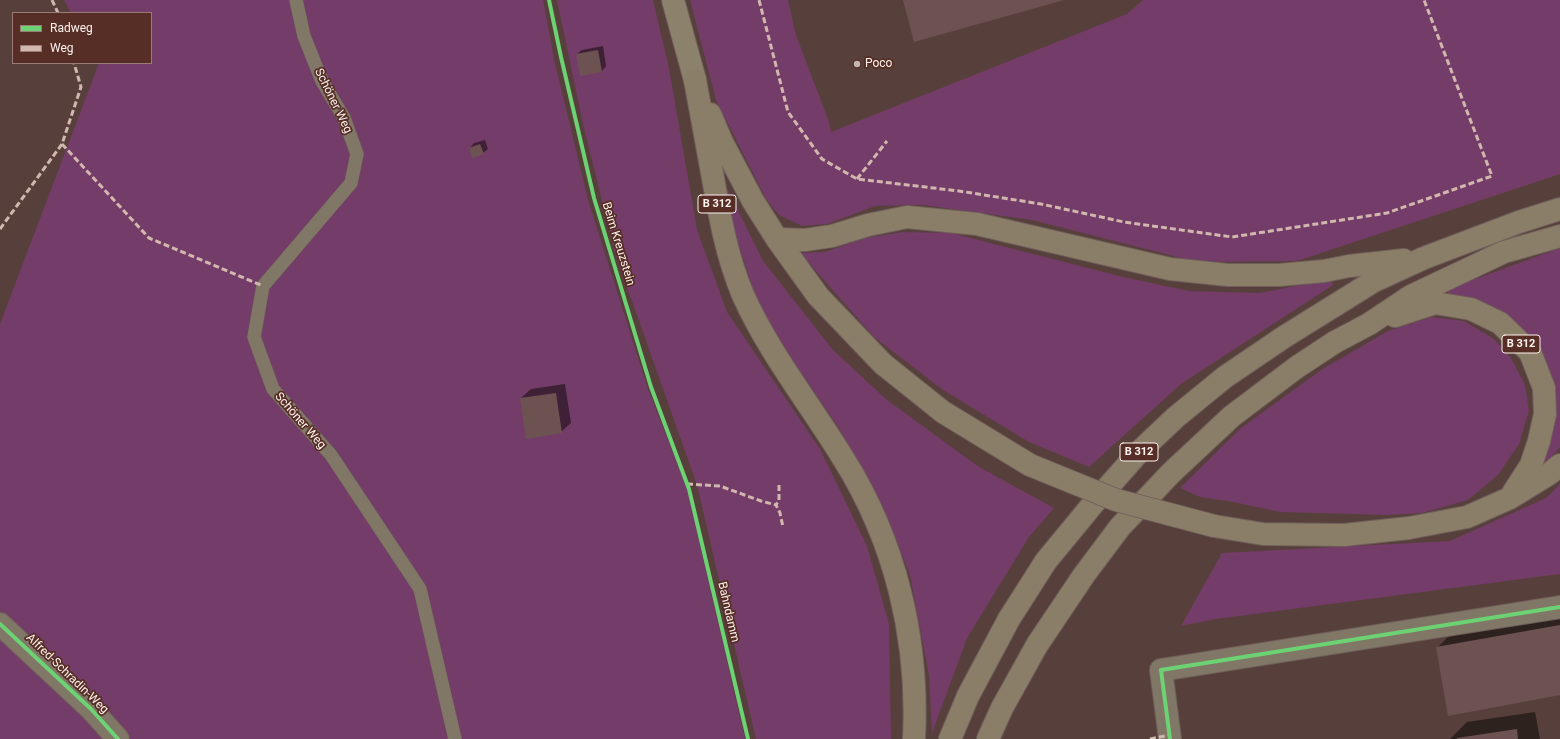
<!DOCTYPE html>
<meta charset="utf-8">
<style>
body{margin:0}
#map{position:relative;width:1560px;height:739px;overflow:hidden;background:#57403b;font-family:Roboto,sans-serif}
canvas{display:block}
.legend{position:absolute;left:12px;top:12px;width:140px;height:52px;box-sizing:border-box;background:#572e25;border:1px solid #997c76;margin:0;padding:5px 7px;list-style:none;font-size:12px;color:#fdf2ef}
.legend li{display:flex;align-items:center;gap:8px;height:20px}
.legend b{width:20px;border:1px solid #997c76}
</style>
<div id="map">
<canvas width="1560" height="739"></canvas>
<ul class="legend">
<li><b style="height:5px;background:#6cd273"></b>Radweg</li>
<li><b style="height:5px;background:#d1b7ad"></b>Weg</li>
</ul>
</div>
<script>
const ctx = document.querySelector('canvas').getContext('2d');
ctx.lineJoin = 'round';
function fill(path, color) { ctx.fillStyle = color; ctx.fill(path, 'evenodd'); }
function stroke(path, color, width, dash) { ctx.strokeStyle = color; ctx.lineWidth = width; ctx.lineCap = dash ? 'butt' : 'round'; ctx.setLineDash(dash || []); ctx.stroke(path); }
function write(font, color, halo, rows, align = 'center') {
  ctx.font = font + ' Roboto,sans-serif'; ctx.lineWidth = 3.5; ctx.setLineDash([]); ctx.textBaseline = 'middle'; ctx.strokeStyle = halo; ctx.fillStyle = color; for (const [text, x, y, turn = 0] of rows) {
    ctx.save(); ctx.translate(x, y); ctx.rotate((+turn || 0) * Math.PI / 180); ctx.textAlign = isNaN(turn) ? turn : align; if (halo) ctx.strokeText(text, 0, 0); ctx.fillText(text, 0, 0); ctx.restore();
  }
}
fill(new Path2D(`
 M64 0H543L554 59 588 200 648 389 687 489 745 739H121L0 621V324L99 63H151V13H71Z
 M557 0H653L669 68 697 230 727 312 820 449 867 546 889 624 891 739H756L697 485 615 253 583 124Z
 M690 0H788L796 35 829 122 831 132 1127 14 1143 0H1560V174L1297 261 1197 262 1032 220 923 205 875 206 827 224 802 226 779 215 766 199 716 100Z
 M718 170 763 261 833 350 887 400 979 467 1054 508 1029 537 967 638 932 733 929 675 910 575 883 507 839 428 773 332 753 289 722 193Z
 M903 232 951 233 1123 277 1189 291 1260 293 1331 279 1333 285 1181 384 1089 467 1029 442 943 390 874 337 800 253 825 252 865 238Z
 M1560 248V447L1546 463 1540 459 1548 368 1448 296V289Z
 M1432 317 1464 321 1494 339 1511 358 1525 385 1529 411 1519 444 1498 475 1468 500 1422 513 1388 515 1280 512 1233 502 1200 497 1180 488 1241 428 1324 368 1388 331Z
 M1560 484V574L1216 619 1181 626 1222 553 1450 541 1546 498Z
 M0 628 114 739H0Z`), '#743c68');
fill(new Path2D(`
 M603 46 606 66 602 71 577 54 582 50Z
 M485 140 488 149 483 153 470 148 474 143Z
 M565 384 571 423 561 432 521 398 531 389Z
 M1560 611V694L1437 648 1455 630Z
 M1535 712 1540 739H1450L1467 722Z`), '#0007');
fill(new Path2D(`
 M903 0H1064L914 42Z
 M598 50 602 72 580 76 576 54Z
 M480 144 484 154 472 158 469 148Z
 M556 393 562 433 526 439 520 398Z
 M1560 625V695L1448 716 1436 647Z
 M1517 729 1518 739H1457V738Z`), '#6d5252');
const service = new Path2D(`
 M296 0 304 36 322 81 344 118 357 154 351 183 263 286 254 337 273 389 331 455 420 589 455 739`);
const minor = new Path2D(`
 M0 624 91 709 118 739
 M1170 739 1161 670 1560 607`);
const secondary = new Path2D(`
 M673 0 695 80`);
const primary = new Path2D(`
 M695 80C701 113 707 145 713 178 720 218 727 257 743 295 769 353 810 404 843 458 896 542 919 640 914 739
 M710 114 722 142 753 201 777 239 818 296 883 364 943 412 1030 465
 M777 239 805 240 832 236 868 225 907 217 977 224 1170 269 1228 275H1279L1324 271 1349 266 1404 260
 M1395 316 1435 303 1471 309 1500 323 1530 352 1544 388 1545 414 1539 441 1531 465 1513 493
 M1214 526 1263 534 1344 535 1409 528 1467 517 1510 498 1549 474 1560 465
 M950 739 968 696 1009 619 1046 561 1093 504 1139 452 1176 417 1225 377 1284 337 1374 281 1424 258 1519 222 1560 209
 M988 739 1002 708 1037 645 1084 575 1120 527 1171 473 1232 416 1297 367 1335 342 1369 324 1411 296 1504 252 1560 236`);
stroke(service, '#6f5e5a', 14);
stroke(minor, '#6f5e5a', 24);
stroke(secondary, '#6f5e5a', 24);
stroke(primary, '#6f5e5a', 24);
stroke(service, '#807766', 13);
stroke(minor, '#807766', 22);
stroke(secondary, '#8c826c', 22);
stroke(primary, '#8b7e68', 22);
const primaryBridge = new Path2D(`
 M1030 465 1116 500 1214 526`);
stroke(primaryBridge, '#6f5e5a', 24, []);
stroke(primaryBridge, '#8b7e68', 22);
stroke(new Path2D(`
 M52 0 58 13
 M759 0 788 112 822 159 857 179 959 191 1041 204 1124 222 1232 237 1387 213 1492 176 1424 0
 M62 144 149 238 263 286
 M857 179 887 141
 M0 229 62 144 81 87 74 63
 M687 484 720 486 761 501 776 505
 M779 485V500L776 505 780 513 783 527
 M1150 739 1170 735`), '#d1b7ad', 3, [6, 3]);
stroke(new Path2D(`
 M549 0 561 57 594 198 651 387 689 489 748 739
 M0 624 91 709 118 739
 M1170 739 1161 670 1560 607`), '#6cd273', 4);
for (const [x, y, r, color] of [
 [857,64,4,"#c3b4b0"]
]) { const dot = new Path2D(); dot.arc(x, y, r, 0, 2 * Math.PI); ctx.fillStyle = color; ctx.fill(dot); stroke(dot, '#572e25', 1.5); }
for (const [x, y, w] of [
 [717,204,38],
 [1521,344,38],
 [1139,452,38]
]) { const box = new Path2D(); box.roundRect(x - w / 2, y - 9, w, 18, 3); ctx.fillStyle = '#572e25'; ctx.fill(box); stroke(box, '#fdf2ef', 1); }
write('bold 11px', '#fdf2ef', null, [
 ["B 312",717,204],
 ["B 312",1521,344],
 ["B 312",1139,452]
]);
write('12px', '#fdf2ef', '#572e25', [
 ["Poco",865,64]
], 'left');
write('12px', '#fdf2ef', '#572e25', [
 ["Schöner Weg",333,101,64],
 ["Beim Kreuzstein",618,244,73],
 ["Schöner Weg",300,421,49],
 ["Bahndamm",728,612,77],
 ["Alfred-Schradin-Weg",67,674,44]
]);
</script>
